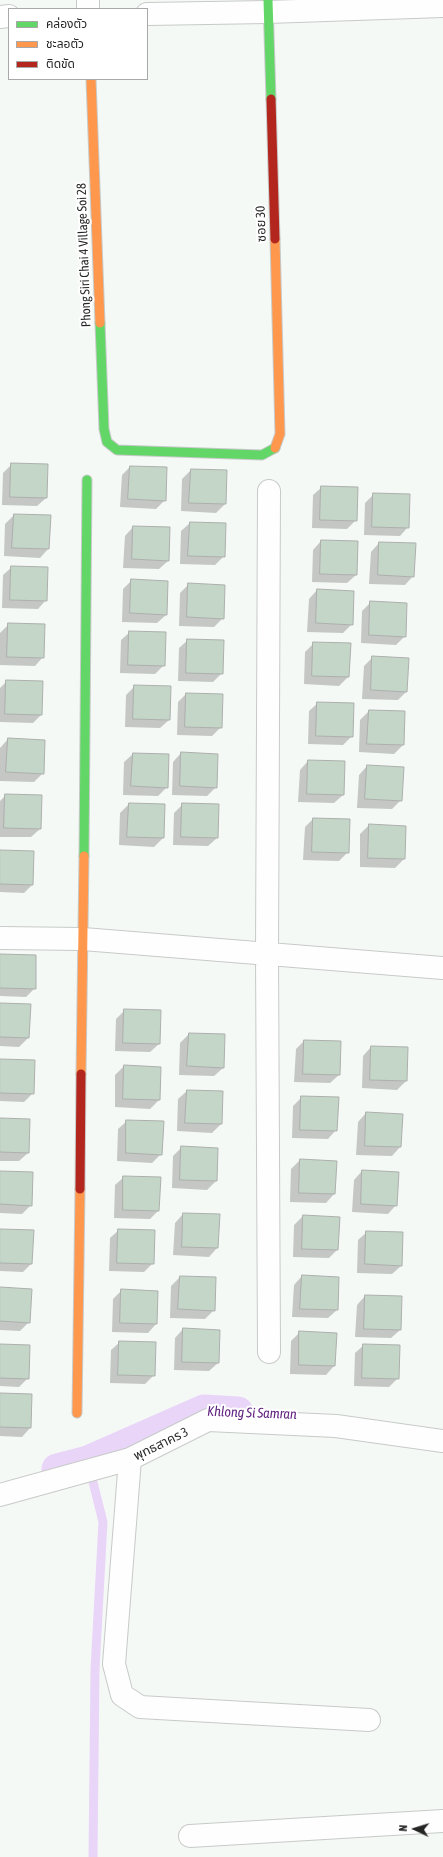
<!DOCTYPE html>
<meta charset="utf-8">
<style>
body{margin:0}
#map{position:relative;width:443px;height:1857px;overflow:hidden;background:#f5f9f6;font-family:"Asap Condensed","Noto Sans Thai",sans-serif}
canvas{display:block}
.legend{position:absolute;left:8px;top:8px;width:140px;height:72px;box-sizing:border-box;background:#fff;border:1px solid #a7a8a7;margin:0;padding:5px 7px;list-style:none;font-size:12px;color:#242624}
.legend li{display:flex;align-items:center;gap:8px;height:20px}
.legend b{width:20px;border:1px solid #a7a8a7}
.north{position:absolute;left:395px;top:1809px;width:40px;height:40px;-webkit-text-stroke:3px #fff;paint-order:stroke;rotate:274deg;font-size:11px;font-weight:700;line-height:16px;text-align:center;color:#242624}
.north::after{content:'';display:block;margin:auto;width:14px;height:18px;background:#242624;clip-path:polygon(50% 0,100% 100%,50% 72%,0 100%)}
</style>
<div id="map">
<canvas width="443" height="1857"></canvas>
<ul class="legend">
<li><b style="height:5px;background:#63d668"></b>คล่องตัว</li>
<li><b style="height:5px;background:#ff974d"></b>ชะลอตัว</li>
<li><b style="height:5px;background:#b3261e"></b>ติดขัด</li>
</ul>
<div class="north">N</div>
</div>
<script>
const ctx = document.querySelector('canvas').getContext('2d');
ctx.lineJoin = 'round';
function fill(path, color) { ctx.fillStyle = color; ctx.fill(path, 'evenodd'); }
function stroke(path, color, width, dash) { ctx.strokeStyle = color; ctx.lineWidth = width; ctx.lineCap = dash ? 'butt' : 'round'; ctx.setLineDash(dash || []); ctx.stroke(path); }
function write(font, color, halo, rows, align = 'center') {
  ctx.font = font + ' "Asap Condensed","Noto Sans Thai",sans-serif'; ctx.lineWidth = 4; ctx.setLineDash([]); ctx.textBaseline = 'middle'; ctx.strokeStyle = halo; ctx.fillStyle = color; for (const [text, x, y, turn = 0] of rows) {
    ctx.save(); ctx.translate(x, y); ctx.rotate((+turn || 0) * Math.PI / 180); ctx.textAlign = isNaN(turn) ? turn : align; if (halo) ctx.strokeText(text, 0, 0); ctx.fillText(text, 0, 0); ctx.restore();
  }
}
fill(new Path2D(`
 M12 464 46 498 37 506 2 505 3 473Z
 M130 467 165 500 156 509 120 507 122 475Z
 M191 470 225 504 216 513 181 511 182 479Z
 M322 487 356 520 347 529 312 528 313 495Z
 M374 494 408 527 400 536 364 535 365 503Z
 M14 515 48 549 40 558 4 556 5 524Z
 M190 523 225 524 224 556 215 565 180 564 181 531Z
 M133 527 168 561 159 569 123 568 125 536Z
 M321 541 356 575 347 583 312 582 313 550Z
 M379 543 413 576 405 585 369 584 371 552Z
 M12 567 46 600 38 609 2 608 3 575Z
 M132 580 166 615 157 623 122 622 123 589Z
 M189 584 223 618 214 627 179 626 180 593Z
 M317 590 352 624 343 633 307 632 309 599Z
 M371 602 405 636 396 645 361 643 362 611Z
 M9 624 43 657 35 666 0 665V633Z
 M130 632 164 665 155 674 120 673 121 640Z
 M188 640 222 673 213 682 178 681 179 648Z
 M314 643 348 677 339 686 304 684 305 652Z
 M372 658 406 692 398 700 362 699 364 666Z
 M7 681 41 715 33 723 0 722V688Z
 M135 686 169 720 160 728 125 727 126 695Z
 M186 694 221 727 212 736 177 735 178 702Z
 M318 703 352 736 343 745 308 744 309 711Z
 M369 711 403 745 394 754 359 752 360 720Z
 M8 739 43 773 34 782 0 781V748Z
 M181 753 216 787 207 796 172 795 173 762Z
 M133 754 167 787 158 796 123 795 124 762Z
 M308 761 343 795 334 803 298 802 300 770Z
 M367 766 401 800 392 809 357 808 359 775Z
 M6 795 40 829 31 837H0V801Z
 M129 804 163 838 154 847 119 845 120 813Z
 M183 804 217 838 208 846 173 845 174 813Z
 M313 819 348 852 339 861 303 860 305 827Z
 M369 825 405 827 404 859 395 868 360 867V834Z
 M0 851 32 885 24 893 0 892Z
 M0 955 35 988 26 997 0 996Z
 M0 1004 28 1038 19 1047 0 1046Z
 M125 1010 159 1044 150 1052 115 1051 116 1019Z
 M189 1034 223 1068 214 1076 179 1075 180 1043Z
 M304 1041 339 1075 330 1083 294 1082 296 1049Z
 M371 1047 406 1081 397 1090 362 1088 363 1056Z
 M0 1060 33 1093 24 1102 0 1101Z
 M124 1066 160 1067 159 1100 150 1109 115 1107V1075Z
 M187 1091 221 1124 212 1133 177 1131 178 1099Z
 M302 1097 336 1130 328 1139 292 1138 293 1106Z
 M366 1113 402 1115 400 1147 392 1156 356 1155 358 1122Z
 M0 1119 28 1153 19 1161H0Z
 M127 1121 161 1154 152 1163 117 1161 118 1129Z
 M182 1147 216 1181 207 1190 172 1188 173 1156Z
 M300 1160 336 1162 334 1194 326 1203 290 1202 291 1169Z
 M362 1171 396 1205 388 1214 352 1212 354 1180Z
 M0 1172 31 1205 22 1214 0 1213Z
 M124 1177 158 1211 150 1219 114 1218 115 1185Z
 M183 1214 219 1215 217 1248 209 1257 173 1255 175 1223Z
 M303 1216 337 1250 329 1258 293 1257 294 1225Z
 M0 1230 31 1264 23 1272 0 1271Z
 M119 1230 153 1263 144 1272 109 1271 110 1238Z
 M367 1232 401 1266 392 1274 357 1273 358 1240Z
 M302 1276 337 1310 328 1318 292 1317 294 1285Z
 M180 1277 215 1278 214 1310 205 1319 170 1318 171 1286Z
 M0 1288 29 1322 20 1331 0 1330Z
 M122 1290 156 1324 148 1333 112 1332 113 1299Z
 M365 1296 400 1330 391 1338 355 1337 357 1305Z
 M183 1329 218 1363 209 1371 174 1370 175 1338Z
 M300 1332 336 1334 334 1366 326 1375 290 1374 291 1341Z
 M120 1342 154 1375 145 1384 110 1383 111 1350Z
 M0 1345 28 1378 19 1387 0 1386Z
 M364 1345 398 1378 389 1387 354 1386 355 1353Z
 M0 1394 30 1428 22 1437 0 1436Z`), '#0003');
stroke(new Path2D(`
 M90 1470 103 1522 95 1669 93 1857`), '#e9d5f7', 9);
stroke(new Path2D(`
 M57 1469 88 1461 204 1410 238 1412`), '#e9d5f7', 31);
const building = new Path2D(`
 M11 463 48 464 47 498 10 497Z
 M130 466 167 467 166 501 128 499Z
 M191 469 227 470 226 504 189 503Z
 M321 486 358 487 357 521 320 520Z
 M373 493 410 494 409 528 372 527Z
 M14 514 51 515 49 549 12 548Z
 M190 522 226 523 225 557 188 556Z
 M133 526 170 527 169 561 132 559Z
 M321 540 358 541 357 575 320 574Z
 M379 542 416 543 414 577 378 575Z
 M11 566 48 567 47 601 10 600Z
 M131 579 168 581 167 615 130 613Z
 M188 583 225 585 224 619 187 617Z
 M317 589 354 591 353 625 316 623Z
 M370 601 407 603 406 637 369 635Z
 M8 623 45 624 44 658 7 657Z
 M129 631 166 632 165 666 128 665Z
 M187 639 224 640 223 674 186 673Z
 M313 642 351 643 349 677 312 676Z
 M372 656 409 658 407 692 371 690Z
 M6 680 43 681 42 715 5 714Z
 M134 685 171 686 170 720 133 719Z
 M186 693 223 694 222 728 185 727Z
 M317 702 354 703 353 737 316 736Z
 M369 710 405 711 404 745 367 744Z
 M8 738 45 740 44 774 6 772Z
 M181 752 218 754 217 788 180 786Z
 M133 753 169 754 168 788 131 786Z
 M308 760 345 761 344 795 307 794Z
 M367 765 404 767 402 801 365 799Z
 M5 794 42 795 41 829 4 828Z
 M129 803 165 804 164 838 127 837Z
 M182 803 219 804 218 838 181 837Z
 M313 818 350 819 349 853 312 852Z
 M369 824 406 826 405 859 368 858Z
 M0 850 34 851 33 885 0 884Z
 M0 954 36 955V989L0 988Z
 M0 1003 31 1004 29 1038 0 1037Z
 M124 1009 161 1010 160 1044 123 1043Z
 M189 1033 225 1034 224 1068 187 1066Z
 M304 1040 341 1041 340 1075 303 1074Z
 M371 1046 408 1047 407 1081 370 1080Z
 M0 1059 35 1060 34 1094 0 1093Z
 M124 1065 161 1067 160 1100 123 1099Z
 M187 1090 223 1091 222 1124 185 1123Z
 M301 1096 339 1097 337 1131 300 1130Z
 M366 1112 403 1114 401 1147 365 1146Z
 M0 1118 30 1119 29 1153 0 1152Z
 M126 1120 164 1121 162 1155 126 1153Z
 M181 1146 218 1148 217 1181 180 1180Z
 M300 1159 337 1161 335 1194 299 1193Z
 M362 1170 399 1172 397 1206 361 1204Z
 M0 1171 33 1172 32 1206 0 1204Z
 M123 1176 161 1177 159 1211 123 1210Z
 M183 1213 220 1214 218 1248 182 1247Z
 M303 1215 340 1217 338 1250 302 1249Z
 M0 1229 34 1230 32 1264 0 1263Z
 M118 1229 155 1230 154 1264 117 1263Z
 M366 1231 403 1232 402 1266 365 1264Z
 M302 1275 339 1277 338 1310 300 1309Z
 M180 1276 216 1277 215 1311 178 1309Z
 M0 1287 32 1289 30 1323 0 1321Z
 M121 1289 158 1291 157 1324 120 1323Z
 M365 1295 402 1296 401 1330 364 1329Z
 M183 1328 220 1330 219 1363 182 1362Z
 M299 1331 337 1333 335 1366 299 1365Z
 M119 1341 156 1342 155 1376 118 1375Z
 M0 1344 30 1345 29 1379 0 1378Z
 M363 1344 400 1345 399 1379 362 1378Z
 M0 1393 32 1394 31 1428 0 1427Z`);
fill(building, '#c4d6c8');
stroke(building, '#adafad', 1);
const street = new Path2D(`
 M88 0V9
 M147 14 268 12 443 6
 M0 17 9 16
 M269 491 267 954 269 1352
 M0 938 83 939 443 968
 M130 1459 114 1664 122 1695 140 1707 369 1720
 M0 1495 130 1459 208 1420 336 1426 443 1441
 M190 1836 443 1821`);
const fast = new Path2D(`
 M268 0 271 99
 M100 323 104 429 107 442 117 450 262 455 275 448
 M84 856 87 480`);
const slow = new Path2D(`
 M91 79 100 323
 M275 239 280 434 275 448
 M81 1074 84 856
 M77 1413 80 1189`);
const jam = new Path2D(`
 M271 99 275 239
 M80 1189 81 1074`);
stroke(street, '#c7cac8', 24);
stroke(fast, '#c7cac8', 11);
stroke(slow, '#c7cac8', 11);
stroke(jam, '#c7cac8', 11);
stroke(street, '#fefefe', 22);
stroke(fast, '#63d668', 9);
stroke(slow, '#ff974d', 9);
stroke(jam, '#b3261e', 9);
write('13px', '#242624', '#fff', [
 ["ซอย 30",261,224,-92],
 ["Phong Siri Chai 4 Village Soi 28",84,255,-92],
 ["พุทธสาคร 3",161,1444,-26]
]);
write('italic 14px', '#602381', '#fff', [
 ["Khlong Si Samran",252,1413,2]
]);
</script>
